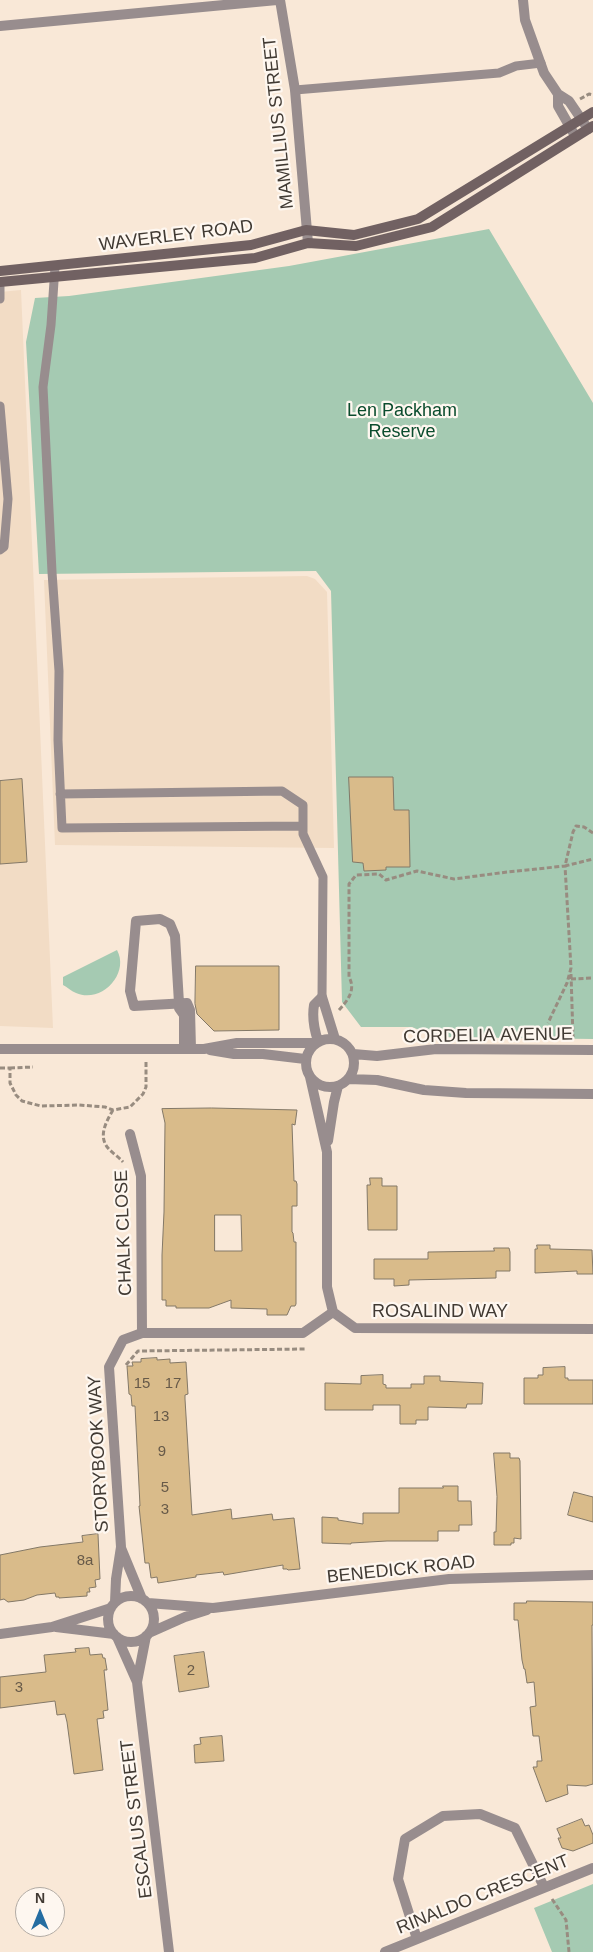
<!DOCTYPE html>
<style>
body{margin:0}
#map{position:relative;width:593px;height:1952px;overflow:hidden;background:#f9e8d7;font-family:Helvetica,sans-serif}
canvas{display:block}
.north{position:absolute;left:15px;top:1887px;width:50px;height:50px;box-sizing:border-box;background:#fef7f0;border:1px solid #b2aba4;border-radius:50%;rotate:0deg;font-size:14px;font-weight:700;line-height:20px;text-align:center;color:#413a33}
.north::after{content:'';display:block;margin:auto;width:18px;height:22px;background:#256da1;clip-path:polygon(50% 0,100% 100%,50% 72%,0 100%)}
</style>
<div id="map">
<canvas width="593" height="1952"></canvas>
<div class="north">N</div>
</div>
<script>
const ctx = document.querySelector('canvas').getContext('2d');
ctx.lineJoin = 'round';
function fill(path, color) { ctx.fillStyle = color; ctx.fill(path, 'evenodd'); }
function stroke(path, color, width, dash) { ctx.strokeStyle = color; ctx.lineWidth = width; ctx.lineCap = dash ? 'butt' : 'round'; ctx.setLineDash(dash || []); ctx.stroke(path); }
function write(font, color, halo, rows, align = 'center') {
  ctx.font = font + ' Helvetica,sans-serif'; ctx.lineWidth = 4.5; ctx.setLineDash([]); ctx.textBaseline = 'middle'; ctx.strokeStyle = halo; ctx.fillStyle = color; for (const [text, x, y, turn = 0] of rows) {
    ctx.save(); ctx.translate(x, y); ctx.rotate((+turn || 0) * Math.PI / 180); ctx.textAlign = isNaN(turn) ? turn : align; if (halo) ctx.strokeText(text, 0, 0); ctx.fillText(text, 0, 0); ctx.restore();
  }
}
fill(new Path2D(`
 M21 290 53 1028 0 1026V292Z
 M307 576 315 579 327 592 334 848 55 845 44 580Z`), '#f2dcc5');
fill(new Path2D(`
 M489 229 593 403V1039L435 1037 412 1027H361L342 1002 331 591 316 571 39 574 26 342 35 298 69 296 289 266Z
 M117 950C130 974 101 1004 76 993 71 991 67 987 63 985V977Z
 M593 1884V1952H552L534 1908Z`), '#a5cab2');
const building = new Path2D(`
 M349 777H393L394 810H409L410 867H386V870L364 871 363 863 353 862Z
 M22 779 27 862 0 864V781Z
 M196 966H279V1030L214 1031 197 1014 195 1004Z
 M212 1108 297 1110 295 1125 292 1124 294 1181H296L297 1184V1206H292V1232L293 1233 294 1242H296V1304L295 1306H291L287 1315H267V1309L231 1308V1300L209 1308H176V1306H166V1300H162V1255L164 1212 165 1123 162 1109ZM215 1215H241L242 1251H215Z
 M370 1178H382V1186H397V1230H368L367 1185H370Z
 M537 1245H550V1249L592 1250 593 1274H577V1271L535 1273V1249H537Z
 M494 1248H509L510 1252V1271H496V1278L409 1280V1285L394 1286V1279H374V1259H428V1252L494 1251Z
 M157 1358V1360L170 1359V1363L186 1362 188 1394 185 1395V1399L192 1515 231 1509 232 1519 272 1514 273 1520 294 1518 300 1569 288 1570 287 1569H283V1565L224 1575 223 1572 196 1575V1577L158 1583 157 1577 151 1578 149 1563H145L139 1506H140L135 1406H132L131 1395 129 1394 127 1366H133L132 1362H141V1359Z
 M565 1367V1378H568V1380H593V1404H524V1378H538V1375H543V1368Z
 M383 1375V1384L386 1385V1388H411V1384H424V1376H440V1381L483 1383 482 1404H467L466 1408 428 1407V1420H416V1424H400V1405H373V1410H325V1383L361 1384V1376Z
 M494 1453H510V1458H519L520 1461 521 1539 514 1538V1543H511V1545H494V1532H496L497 1497Z
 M443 1486H458V1501H471L472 1525H459V1531H438V1541H387L351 1543V1544L322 1543V1517L338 1518V1520L363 1524V1513H399V1488H443Z
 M574 1492 593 1497V1522L568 1515Z
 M98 1534 100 1579 95 1580 96 1587 89 1588 90 1592H87V1596L59 1598V1597H56L55 1593 37 1595 24 1600 8 1602 4 1599 0 1600V1555L40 1547 83 1542 82 1536Z
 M527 1601 593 1602V1625H592L593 1784 586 1786 567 1785 568 1794 546 1802 533 1767H537V1761H542L539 1736H533L530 1707 536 1706 534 1682 527 1683 525 1669H524L522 1660 518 1620H514V1603H526Z
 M89 1648 90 1655 102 1654 103 1658H105L107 1670H104L108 1710 103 1711 104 1718 97 1719 103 1770 74 1774 67 1722 65 1714 57 1715 55 1701 0 1708V1677L46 1672 44 1655 76 1652 75 1649Z
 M204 1652 209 1687 179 1692 174 1656Z
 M222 1736 224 1761 195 1763 194 1745 201 1744 200 1738Z
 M582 1819 585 1826 589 1825 593 1835V1843L573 1851 562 1848 558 1838H561L557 1829Z`);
fill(building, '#d9bb8a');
stroke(building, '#837867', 1);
stroke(new Path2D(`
 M580 99 589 94 593 95
 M593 833 584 827 576 826 573 832 565 866 593 859
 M571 974 573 1037
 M571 979 593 978
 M339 1010C348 1000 356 990 349 977V884L356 875 379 874 386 880 417 871 454 879 507 872 565 866 571 968 567 983 548 1023
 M0 1068H10V1083L16 1095 22 1101 41 1106 79 1105 105 1107 113 1110 130 1107 143 1094 146 1087V1061
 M10 1068 33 1067
 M113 1110C106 1122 98 1136 108 1148 112 1153 119 1157 123 1162
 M126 1365 138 1351 307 1349
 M552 1899 566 1920 569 1952`), '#988c80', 3, [5, 2.5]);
stroke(new Path2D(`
 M295 90 499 73 516 66 541 63
 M55 267 51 325 43 387 52 572 59 671 58 740 62 828 303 826
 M0 287V299
 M0 406 8 499 4 547 0 550
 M60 794 282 791 303 805V834L323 877 322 997`), '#988d8e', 9);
stroke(new Path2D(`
 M280 0 295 90 308 243
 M523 0 525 20 544 73 558 94 569 101 588 129
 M0 26 277 0
 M558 94V106L574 134
 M306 1063a24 24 0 1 1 48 0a24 24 0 1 1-48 0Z
 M318 1041C314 1029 312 1017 314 1005L322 997 335 1039
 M0 1049H204L237 1043H317
 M184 1049V1015L179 1008V1003L175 936 170 924 160 919 136 921 130 991 134 1006 187 1003 190 1010 191 1049
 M210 1050 234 1054H263L305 1059
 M353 1054 377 1056 436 1049 593 1050
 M310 1077 327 1152V1287L333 1312 355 1328 593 1329
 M349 1079 377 1080 424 1090 466 1093 593 1094
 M130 1134 141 1176 142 1333
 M328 1141 334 1102 338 1086
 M121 1548 142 1599
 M108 1619a23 23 0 1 1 46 0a23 23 0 1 1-46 0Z
 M115 1602 116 1579 121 1547 109 1367 123 1340 142 1333H303L333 1312
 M148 1603 213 1608 449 1579 593 1575
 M56 1627 114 1634
 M149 1633 185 1617 207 1610
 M0 1634 52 1627 111 1608
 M117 1637 137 1682 169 1952
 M137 1682 146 1636
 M417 1939 398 1879 405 1839 443 1816 480 1814 515 1828 544 1887
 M385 1952 593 1868`), '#988d8e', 10);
stroke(new Path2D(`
 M0 271 251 245 306 230 354 235 418 219 593 112
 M0 282 255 258 308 243 356 246 432 227 593 126`), '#716162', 10);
write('15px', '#675a49', null, [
 ["15",142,1384],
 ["17",173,1384],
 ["13",161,1417],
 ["9",162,1452],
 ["5",165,1488],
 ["3",165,1510],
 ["8a",85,1561],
 ["2",191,1671],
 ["3",19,1688]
]);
write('18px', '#413a33', '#fef7f0', [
 ["MAMILLIUS STREET",279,123,-96],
 ["WAVERLEY ROAD",176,236,-7],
 ["CORDELIA AVENUE",488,1036,-1],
 ["CHALK CLOSE",124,1233,-92],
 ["ROSALIND WAY",440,1312],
 ["STORYBOOK WAY",99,1454,-93],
 ["BENEDICK ROAD",401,1570,-6],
 ["ESCALUS STREET",137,1819,-97],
 ["RINALDO CRESCENT",483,1895,-22]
]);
write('18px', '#0a4c2d', '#fef7f0', [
 ["Len Packham",402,411],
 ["Reserve",402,432]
]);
</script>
